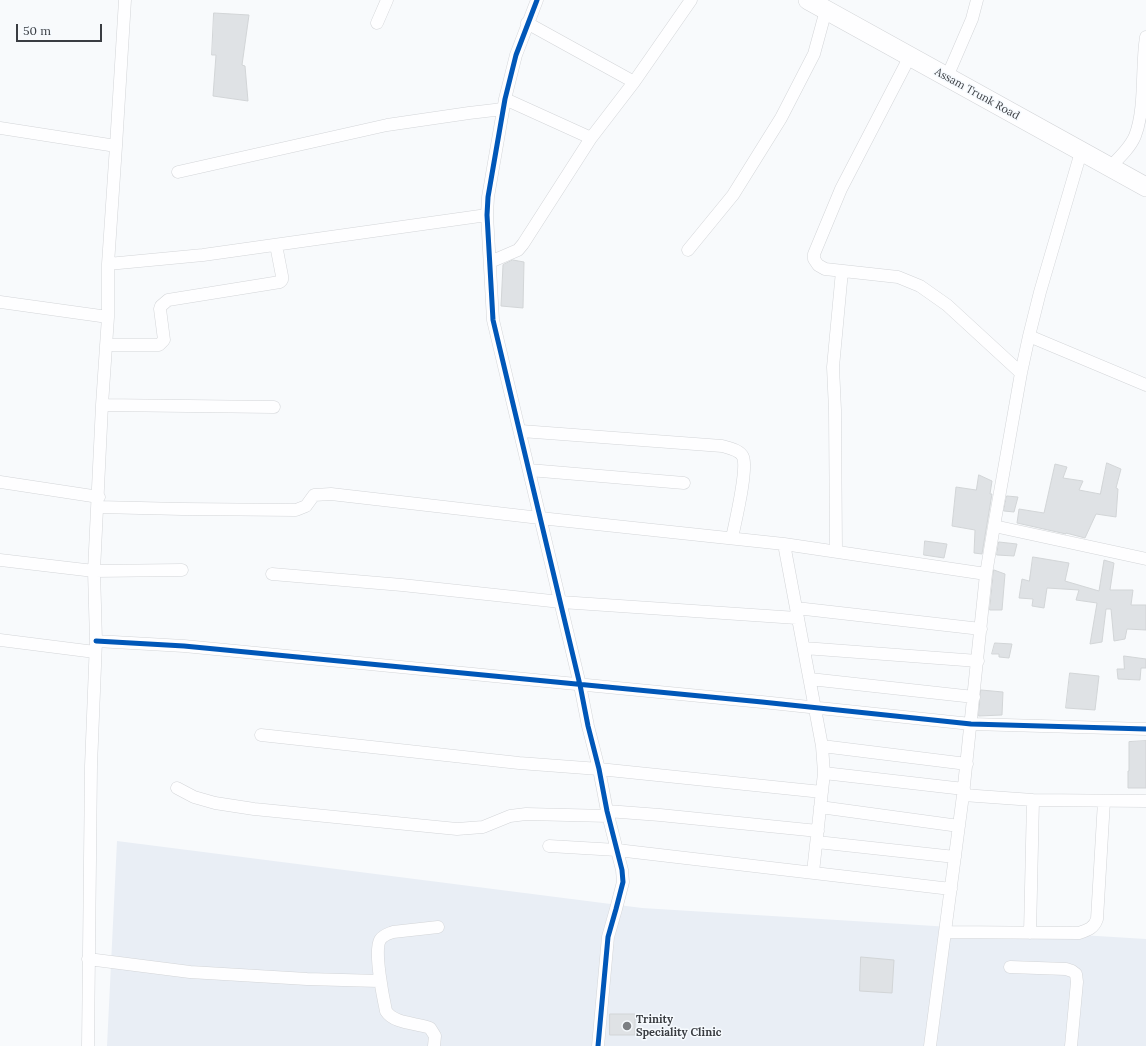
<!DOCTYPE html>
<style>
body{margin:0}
#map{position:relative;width:1146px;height:1046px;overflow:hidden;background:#f8fafc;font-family:Lora,serif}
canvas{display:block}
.scale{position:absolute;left:16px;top:24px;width:86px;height:18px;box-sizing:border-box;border:2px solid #3a3d42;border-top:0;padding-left:5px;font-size:12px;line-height:14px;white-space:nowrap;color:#3a3d42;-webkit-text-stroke:3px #f6fafe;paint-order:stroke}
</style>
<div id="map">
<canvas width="1146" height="1046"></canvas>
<div class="scale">50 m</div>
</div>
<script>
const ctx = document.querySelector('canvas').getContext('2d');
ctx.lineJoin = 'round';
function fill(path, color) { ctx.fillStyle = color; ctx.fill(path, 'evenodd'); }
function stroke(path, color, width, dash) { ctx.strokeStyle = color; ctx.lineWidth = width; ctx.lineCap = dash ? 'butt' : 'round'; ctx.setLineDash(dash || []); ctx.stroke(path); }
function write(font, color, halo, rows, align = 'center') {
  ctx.font = font + ' Lora,serif'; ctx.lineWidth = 3; ctx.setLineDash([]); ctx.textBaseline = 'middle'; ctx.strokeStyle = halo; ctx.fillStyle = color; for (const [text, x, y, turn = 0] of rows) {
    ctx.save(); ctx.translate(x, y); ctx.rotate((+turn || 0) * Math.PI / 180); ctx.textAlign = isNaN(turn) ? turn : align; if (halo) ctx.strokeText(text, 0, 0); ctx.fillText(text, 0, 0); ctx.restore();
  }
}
fill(new Path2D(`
 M117 841 642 908 1146 939V1046H107Z`), '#e9eef5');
const building = new Path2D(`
 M214 13 249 15 242 65 245 66 248 101 213 96 216 55H212Z
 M513 260 524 262 523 308 501 306 503 265Z
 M1107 463 1121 469 1116 488 1118 489 1116 517 1096 514 1085 538 1066 533V534L1017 523 1019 509 1044 513 1055 464 1067 467 1063 478 1083 481 1079 490 1100 494Z
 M979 475 992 481 990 494H992L982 554 974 553 975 530 952 526 956 487 976 490Z
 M1007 496 1018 497 1014 512 1004 511Z
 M925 541 947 544 944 558 924 555Z
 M999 542 1017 544 1014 556 997 555Z
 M1033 557 1069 563 1065 581 1099 591 1104 560 1114 563 1110 590H1133L1131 605H1146V630L1127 629 1125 639 1114 641 1111 609H1106L1102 642 1090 644 1097 603 1076 600 1079 590 1047 588 1044 608 1032 606 1033 599 1019 598 1022 579 1029 581Z
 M994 570 1005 574 1002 610H990Z
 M995 643 1012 644 1009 658 999 657V654H992Z
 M1124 656 1146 659V668H1141L1140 680 1118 679 1117 669H1124Z
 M1070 673 1099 676 1095 710 1066 708Z
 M981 690 1003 692 1002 715 979 716Z
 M1146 741V788H1128V771H1129V742Z
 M861 957 894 960 892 993 860 991Z
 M610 1014H635V1035H610Z`);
fill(building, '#dfe2e5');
stroke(building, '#d2d5d7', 1);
const minor = new Path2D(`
 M537 0 516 55 505 99 488 197 487 215 493 320 580 685 588 726 599 769 607 811 622 870 623 882 616 909 608 937 598 1046
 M377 23 387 0
 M527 23 634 82
 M910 56 841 189 814 254V259L818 265 825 269 898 277 920 286 947 305 1021 373
 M947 77 972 19 977 0
 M505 99 591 138
 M0 128 116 146
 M1110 167C1119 158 1130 148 1135 136 1146 108 1141 67 1146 37
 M178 172 387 125 469 113 503 109
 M688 250 733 195 781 118 814 54 826 10
 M490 262 518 250 523 244 591 138 634 82 691 0
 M108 264 203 255 487 215
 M0 302 108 317
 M1029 336 1146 385
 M106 345H159L164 340 160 309 161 306 168 300 280 282 282 280V276L276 245
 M102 405 274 407
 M521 431 722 446C729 448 740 450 743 457 748 470 735 523 732 538
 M529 470 684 483
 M0 482 99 497
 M98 507 182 509 296 510 306 506 314 495 331 494 540 518 784 544 986 574
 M994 526 1146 559
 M784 544 822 746 824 773 813 872
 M836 551 835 410 833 367 842 271
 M0 560 94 571 182 570
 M272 574 402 585 561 602 797 618
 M796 608 981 629
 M0 640 95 652
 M96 641 184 646 762 702 971 724 1146 729
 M804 648 978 661
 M810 679 974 697
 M261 735 519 763 599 769 822 792
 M822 746 967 764
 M824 773 964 789
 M177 788 194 797 215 803 254 809 457 829 483 827 510 816 526 814 609 816
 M963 795 1033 800 1146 801
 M820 807 959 826
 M607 811 660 815 818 831
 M817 842 955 857
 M549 846 617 850 951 889
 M945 932 1079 933C1088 930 1094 928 1097 919L1104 801
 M1030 933 1033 800
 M88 959 190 972 307 979 379 981
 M1010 967 1066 969 1072 971 1076 974 1077 982 1071 1046
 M88 1046 91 766 96 641 94 571 102 405 108 317V264L116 146 125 0
 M434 1046 435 1036 430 1028C417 1023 394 1024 386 1011 383 997 374 951 380 940 383 935 388 934 393 932L438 927
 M930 1046 963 795 986 574 994 526 1021 373 1029 336 1040 292 1081 152`);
const primary = new Path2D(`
 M808 0 1146 187`);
stroke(minor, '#d3d5d8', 13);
stroke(primary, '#d3d5d8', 20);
stroke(minor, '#fefeff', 12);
stroke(primary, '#fefeff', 19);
stroke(new Path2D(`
 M537 0 516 55 505 99 488 197 487 215 493 320 580 685 588 726 599 769 607 811 622 870 623 882 616 909 608 937 598 1046
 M96 641 184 646 762 702 971 724 1146 729`), '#0057b8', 5);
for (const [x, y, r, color] of [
 [627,1026,5,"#7c7f83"]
]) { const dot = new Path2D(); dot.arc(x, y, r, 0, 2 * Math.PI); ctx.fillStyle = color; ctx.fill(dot); stroke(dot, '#f6fafe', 1.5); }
write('11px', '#3a3d42', '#f6fafe', [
 ["Assam Trunk Road",977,94,29]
]);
write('bold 11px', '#3a3d42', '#f6fafe', [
 ["Trinity",636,1020],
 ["Speciality Clinic",636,1033]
], 'left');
</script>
